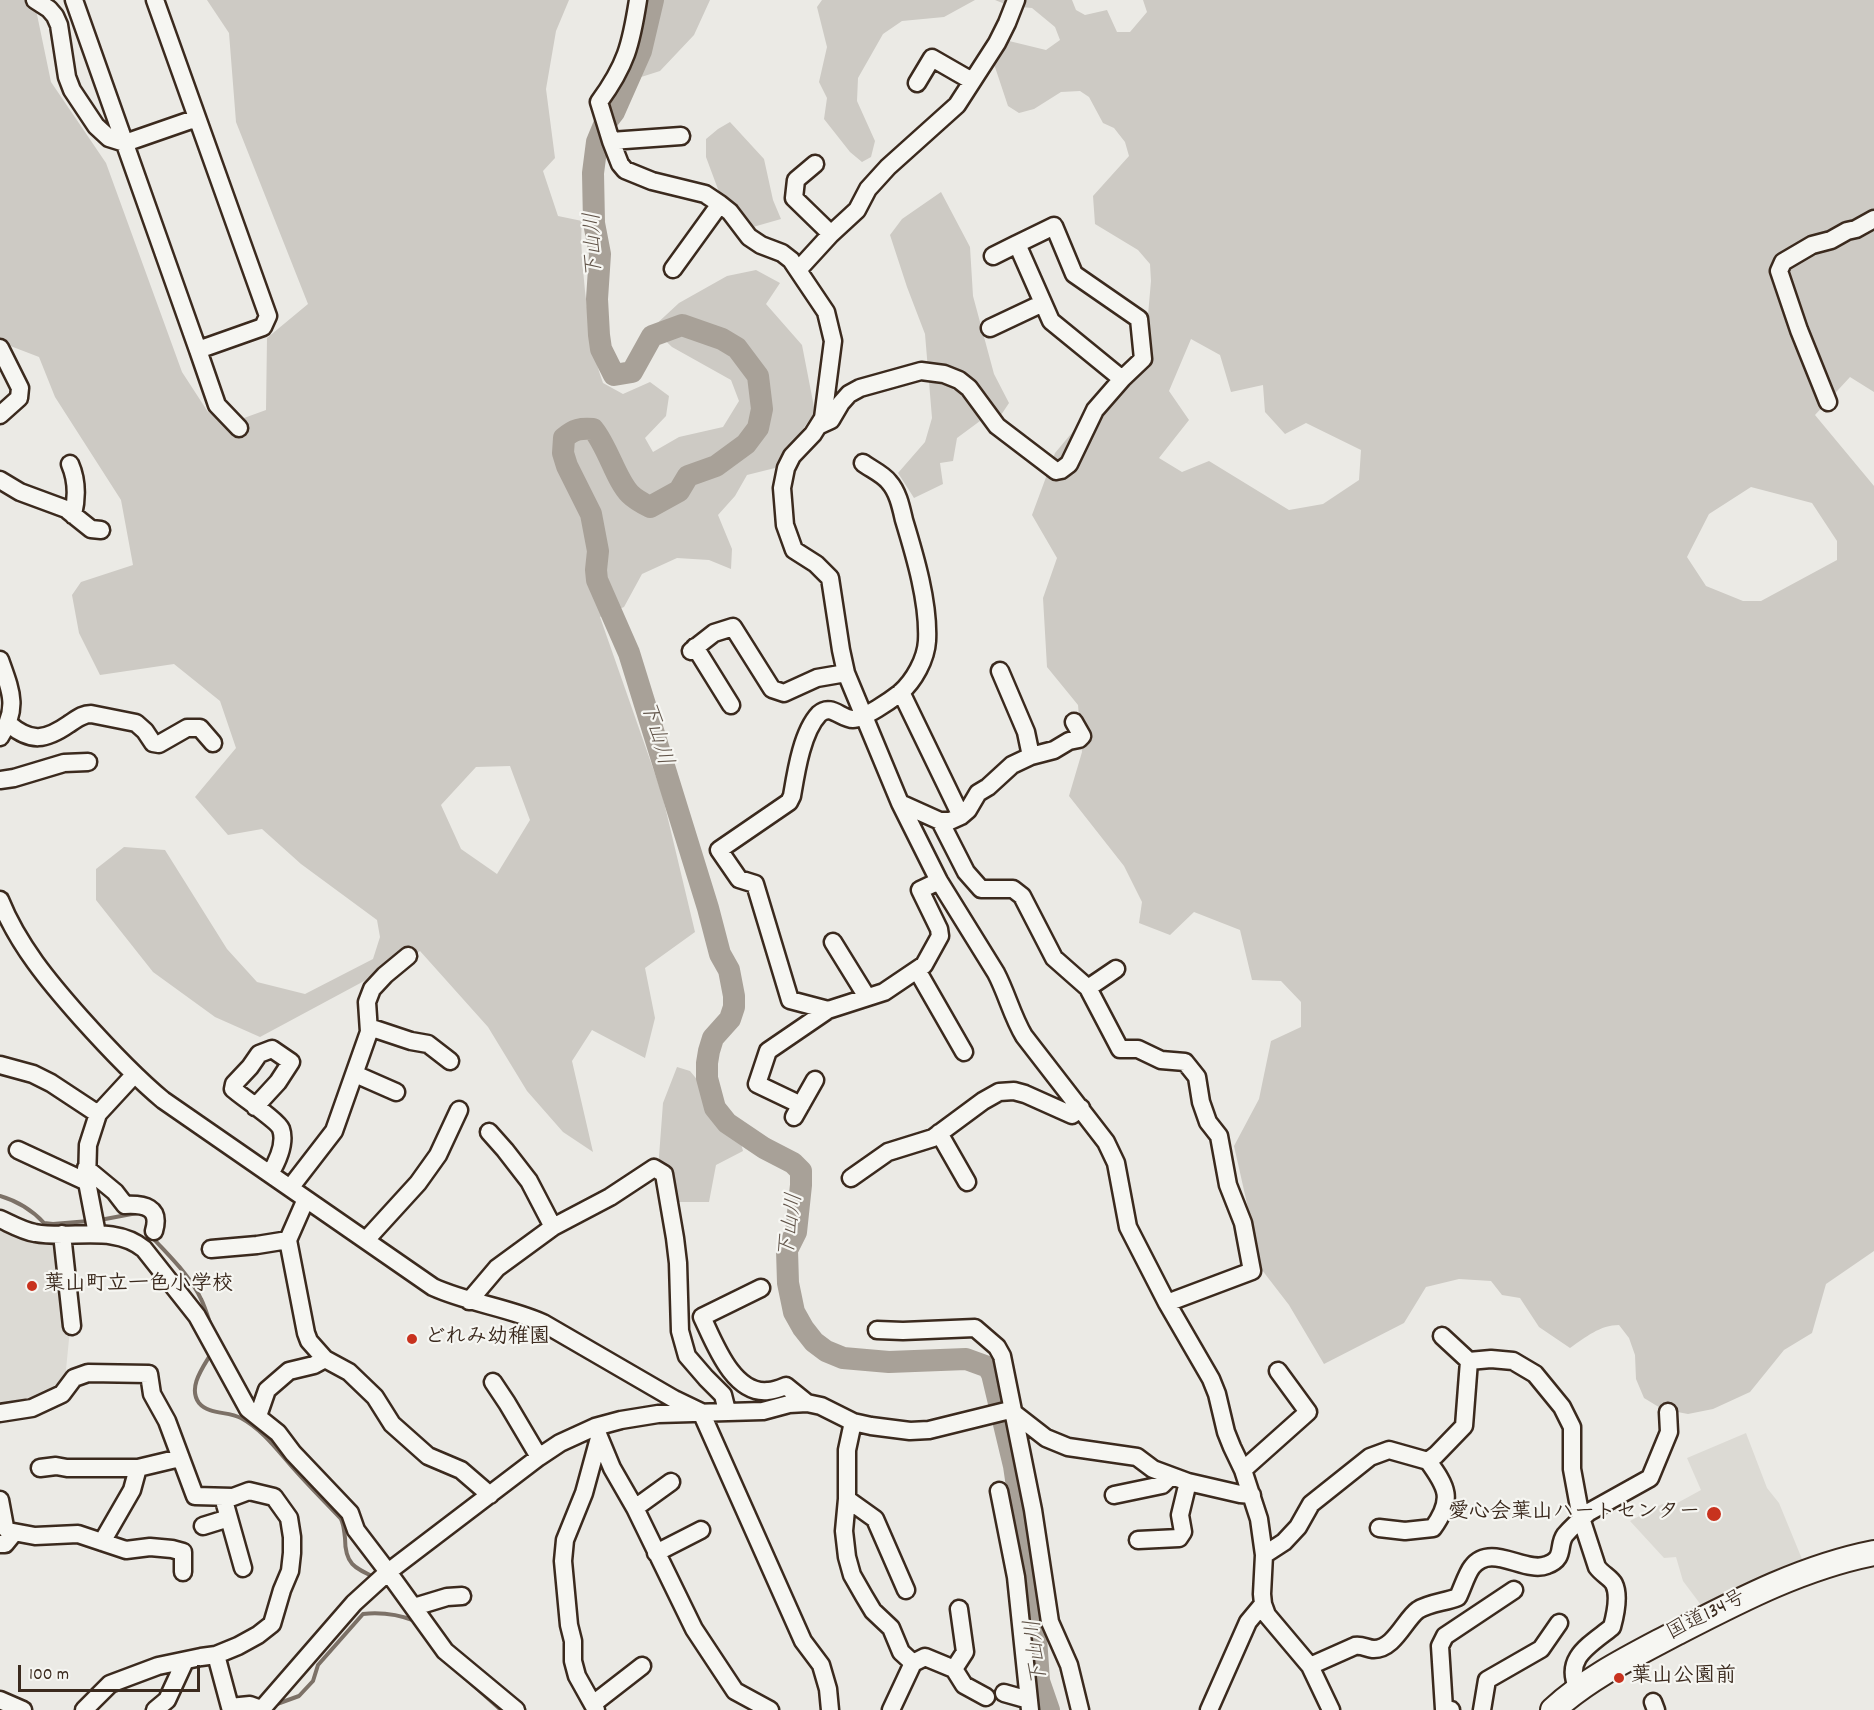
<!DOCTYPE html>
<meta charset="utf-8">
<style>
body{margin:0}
#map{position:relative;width:1874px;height:1710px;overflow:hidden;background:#ebeae5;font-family:Dekko,sans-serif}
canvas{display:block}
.scale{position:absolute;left:18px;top:1665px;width:182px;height:27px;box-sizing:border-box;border:3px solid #3b2a1e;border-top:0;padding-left:8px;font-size:18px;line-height:21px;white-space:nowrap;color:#3b2a1e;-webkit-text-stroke:4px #f6f6f2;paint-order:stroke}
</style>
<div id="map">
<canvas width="1874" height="1710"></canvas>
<div class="scale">100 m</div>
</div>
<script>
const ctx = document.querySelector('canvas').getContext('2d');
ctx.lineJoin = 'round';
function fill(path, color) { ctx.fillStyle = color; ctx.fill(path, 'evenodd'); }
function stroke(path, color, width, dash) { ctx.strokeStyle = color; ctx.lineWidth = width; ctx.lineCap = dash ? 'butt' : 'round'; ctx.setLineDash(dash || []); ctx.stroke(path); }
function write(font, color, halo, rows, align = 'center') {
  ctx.font = font + ' Dekko,"Klee One",sans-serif'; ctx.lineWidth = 4.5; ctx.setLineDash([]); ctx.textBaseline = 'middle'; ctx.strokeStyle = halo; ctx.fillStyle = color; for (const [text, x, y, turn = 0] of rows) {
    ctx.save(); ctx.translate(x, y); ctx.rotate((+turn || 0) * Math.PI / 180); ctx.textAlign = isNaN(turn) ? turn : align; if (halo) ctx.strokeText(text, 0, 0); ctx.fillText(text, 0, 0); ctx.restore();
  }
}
fill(new Path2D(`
 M0 1228 21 1237 39 1242 59 1243 70 1329 64 1390 0 1411Z
 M1746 1433 1767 1488 1779 1503 1802 1559 1759 1576 1701 1605 1683 1581 1676 1557 1664 1558 1630 1521 1662 1504 1670 1507 1701 1490 1687 1458Z`), '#dcdad4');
fill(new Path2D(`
 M0 0H34L51 82 106 163 182 372 208 412 233 422 266 410 267 338 308 304 236 122 229 33 207 0H569L556 31 546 89 555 158 543 171 558 216 582 221C580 245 583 267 585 291 589 323 592 353 603 383L623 394 650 382 669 396 666 416 645 438 653 452 679 437 723 427 739 401 731 380 672 347 652 328 679 303 727 276 756 270 780 283 766 304 802 345 815 412 775 468 747 475 735 496 718 515 732 549 731 569 709 560 677 558 642 574 624 607 600 617 662 794 695 932 645 968 655 1018 645 1058 592 1030 572 1061 593 1152 563 1132 527 1091 488 1027 420 951 260 1037 215 1017 153 972 96 900V869L124 847 165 850 227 949 257 982 305 994 373 959 380 937 377 920 301 864 262 829 228 835 195 797 236 748 220 701 174 664 100 675 79 633 72 595 81 582 133 565 121 500 55 397 39 357 0 342ZM510 766 530 820 497 874 461 849 441 805 476 767Z
 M658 0H710L694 35 660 71 638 78 649 44Z
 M822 0H975L944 17 902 21 883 34 858 78 857 101 875 141 871 157 862 162 850 152 824 119 827 98 819 82 827 47 817 7Z
 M995 0H1072L1076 10 1085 15 1107 10 1117 32H1130L1147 12 1143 0H1874V392L1850 377 1815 415 1874 486V1251L1826 1284 1812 1333 1784 1350 1750 1392 1713 1409 1688 1414 1662 1409 1644 1398 1636 1379 1635 1355 1629 1338 1619 1325C1600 1325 1586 1337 1570 1348L1539 1327 1520 1298 1502 1295 1491 1281 1459 1279 1426 1287 1404 1323 1324 1364 1289 1305 1262 1270 1234 1146 1259 1099 1271 1041 1301 1027V1002L1281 981 1252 980 1240 930 1194 912 1170 935 1139 923 1142 902 1124 866 1069 796 1082 752 1078 705 1047 667 1043 598 1057 558 1032 515 1055 453 1137 355 1148 315 1151 281 1150 264 1138 250 1095 224 1093 196 1129 156 1125 142 1114 128 1103 123 1089 97 1080 91 1061 92 1034 109 1019 113 1008 106 993 61 1002 46 1009 41 1046 50 1060 40 1055 27 1032 8 1010 6ZM1191 339 1220 355 1231 392 1263 385 1265 412 1285 434 1306 423 1361 450 1359 480 1323 504 1289 510 1209 461 1182 472 1159 458 1189 420 1169 391ZM1751 487 1812 503 1837 541V560L1761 601H1743L1706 586 1687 557 1709 514Z
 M730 122 764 159 773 200 781 219 753 227 719 192 706 157V139L718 129Z
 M941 192 970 247 973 296 994 374 1009 403 995 424 980 421 957 438 953 461 940 463 943 484 914 498 898 473 925 442 932 418 925 334 907 287 890 235 902 219Z
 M677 1067 690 1071 733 1123 739 1136 743 1151 716 1165 709 1202H670L658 1170 663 1103Z`), '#cdcac4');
stroke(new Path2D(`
 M0 1196C17 1201 32 1210 44 1223L53 1224 89 1221
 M100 1220 137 1213
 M151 1236C168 1255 190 1275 201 1299 205 1307 208 1317 211 1326
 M212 1352C204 1366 187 1387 199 1403 209 1415 228 1411 241 1418 263 1430 278 1451 294 1469 309 1486 325 1502 341 1519 344 1525 344 1531 345 1538 345 1564 354 1568 376 1578
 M464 1677 501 1710
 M277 1704 299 1696 313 1681 318 1665 363 1614C382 1612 397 1614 415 1621`), '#7c7167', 4);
stroke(new Path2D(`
 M653 0 641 51 614 112 604 125 597 142 593 173 594 223 600 254 597 299 599 335 601 349 614 375 632 372 652 336 682 325 722 339 737 348 758 376 762 409 758 428 746 444 716 466 688 476 679 491 650 507C644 504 636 500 630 494 616 480 608 447 593 429 581 428 574 429 564 438L563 453 567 466 591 514 598 551 596 570 597 580 629 653 708 908 720 954 729 970 734 996V1007L730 1019 713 1038 709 1051 707 1063V1078L715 1108 727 1123 764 1148 793 1163 801 1171V1185L796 1232 787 1250 788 1283 794 1312 803 1328 814 1342 826 1351 843 1358 889 1362 966 1359 988 1367 992 1374 1014 1466 1033 1594 1039 1681 1049 1710`), '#a8a198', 22);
const minor = new Path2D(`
 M35 0 49 9 55 16 59 25 67 77 72 90 96 126 109 138 125 143 197 118
 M74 0 198 350 263 327 268 316 155 0
 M638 0C631 45 626 65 599 102L611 141 620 164 625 170 652 181 705 194 720 204 730 212 749 237 761 245 782 253 791 260 826 312 833 341 823 418 813 434 792 456 786 468 782 488 785 525 794 550 816 564 830 578 841 650 846 673 900 803 939 881 996 973C1007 994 1012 1016 1024 1036L1106 1142 1116 1163 1128 1227 1167 1303 1211 1379 1217 1394 1226 1432 1232 1447 1243 1470 1259 1519 1264 1555 1262 1594 1263 1604 1267 1615 1310 1666 1331 1710
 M917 83 932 58 972 81
 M611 141 681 136
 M815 164 796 180 794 198 831 234
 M993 256 1017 244
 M673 269 720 204
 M798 270 831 234 857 210 868 189 888 167 957 105 997 43 1007 23 1016 0
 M990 328 1043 303
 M0 348 20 388 19 398 0 415
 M198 350 217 405 239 428
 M1828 402 1799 330 1779 271 1783 262 1812 245 1831 240 1847 231 1856 229 1874 219
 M818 426 831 420 841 403 849 394 860 388 921 371 944 374 959 380 969 388 997 426 1056 471 1061 470 1069 464 1095 410 1122 379 1143 359 1139 319 1074 274 1054 226 1017 244 1051 321 1122 379
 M863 463C871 469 883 474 889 482 898 492 901 507 904 520 915 556 929 603 927 641 926 659 914 681 900 693 891 700 864 719 853 719 841 719 831 703 819 714 802 732 796 772 792 796L789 802 719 850 739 879 755 884 790 1000 828 1010 884 992 924 965 940 936 939 929 920 890 939 881
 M70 464C77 480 77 498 73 515
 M0 480 20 492 66 509 91 529 101 530
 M695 647 731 705
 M691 651 714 633 733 627 772 689 784 693 817 678 846 673
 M0 660C11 691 19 708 0 737
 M1000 671 1026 732 1031 756
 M901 692 961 816
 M9 724C31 743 46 740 69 724 77 719 82 714 91 714L136 723 145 731 153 743 159 744 187 728H200L213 743
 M0 780 14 778 64 763 88 762
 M900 803 940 821H950L961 816 968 810 978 793 988 787 1012 765 1031 756 1054 750 1069 741 1079 739 1082 736 1074 722
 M940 821 966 872 981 889H1013L1022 896 1054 958 1088 988 1120 1049H1138L1161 1060 1185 1062 1197 1077 1201 1102 1208 1122 1219 1136 1228 1185 1243 1223 1252 1271 1167 1303
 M0 900C18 945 49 982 81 1018 107 1047 133 1075 163 1100L433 1287C468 1303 507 1307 543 1323L674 1399 701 1412 803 1641 821 1665 828 1689 830 1710
 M833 942 867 997
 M917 970 964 1052
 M1088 988 1116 969
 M369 1027 411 1041 428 1044 450 1061
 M0 1065 33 1074 51 1083 98 1114
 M355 1074 396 1092
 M801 1105 757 1084 768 1051 828 1010
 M255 1107 278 1082 291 1062 272 1049 259 1054 250 1067 234 1084 233 1089C242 1097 278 1121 281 1129 286 1143 277 1162 270 1174
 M794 1117 815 1080
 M489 1132 505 1150 529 1181 553 1227
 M939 1133 967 1182
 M18 1150 87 1182
 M86 1168 115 1192 125 1205C144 1204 161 1207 154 1231
 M851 1178 888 1152 933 1138 983 1101 999 1092 1014 1091 1025 1094 1072 1115 1081 1108
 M290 1188 334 1131 369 1032 367 1002 372 989 385 975 408 956
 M0 1219C11 1224 23 1231 35 1233 71 1240 114 1224 144 1249L197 1316 248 1409 278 1433 293 1453 350 1513 356 1530 388 1572 445 1651 516 1710
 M62 1234 72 1326
 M97 1234 87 1182 88 1145 98 1114 134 1075
 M366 1240 418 1183 438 1155 459 1110
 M211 1249 257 1245 288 1240
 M761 1288 702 1317C714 1342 733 1395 768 1391 774 1391 781 1388 786 1386L807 1403
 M469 1301 497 1268 553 1227 610 1197 654 1168 664 1174 675 1238 678 1263 680 1331 687 1356 706 1378 723 1395 727 1411
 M877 1330 903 1331 975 1328 997 1347 1002 1356 1033 1510 1050 1622 1069 1665 1080 1710
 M1442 1336 1469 1361 1491 1359 1513 1361 1535 1374 1562 1407 1572 1427V1469L1581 1518 1597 1567C1602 1574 1611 1578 1614 1584 1620 1596 1615 1616 1612 1627 1590 1645 1563 1658 1578 1689
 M325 1359 349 1372 375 1397 392 1424 428 1456 461 1470 490 1495
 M493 1382 507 1403 539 1457
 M0 1413 32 1408 62 1394 74 1378 88 1373 149 1374 152 1394 167 1421 195 1496 233 1497 249 1491 274 1497 289 1518 292 1537V1553L290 1571 282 1590 272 1624 258 1635 238 1646 216 1655 201 1657 158 1666 110 1684 84 1710
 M258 1416 267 1390 289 1371 314 1365 325 1359 309 1341 306 1333 288 1240 306 1199
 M853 1422 847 1450V1499L844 1531 847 1557 852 1575 864 1596 873 1611 891 1628 901 1652 913 1663 891 1710
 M595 1427 612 1468 635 1508 694 1629 735 1691 770 1710
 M40 1468 56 1466 67 1468H138
 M1243 1470 1308 1412 1278 1371
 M999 1491 1016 1577 1030 1710
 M1114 1495 1162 1485 1171 1476
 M223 1497 243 1568
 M847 1499 875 1519 906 1590
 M0 1500 5 1527 8 1531 35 1536 78 1534 126 1550 150 1547 172 1549 183 1552V1572
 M635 1508 671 1482
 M203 1526 229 1518
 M1379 1528 1405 1531 1433 1528C1454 1499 1447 1487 1428 1461
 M1138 1540 1179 1538 1183 1532 1180 1515 1188 1482
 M102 1542 132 1490 138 1468 180 1458
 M0 1544H5L14 1533
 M656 1553 701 1530
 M1264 1555 1284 1542 1298 1527 1311 1504 1370 1457 1389 1450 1428 1461 1436 1455 1464 1426 1469 1361
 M414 1607 447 1597 462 1596
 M216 1655 230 1707 250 1705 261 1709
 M913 1663 925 1657 954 1669 964 1685 986 1697
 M1310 1666 1355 1646C1362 1645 1366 1648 1373 1649 1394 1650 1405 1619 1418 1610 1429 1603 1446 1602 1458 1597 1462 1589 1467 1573 1472 1567 1491 1542 1525 1574 1547 1565 1566 1558 1557 1546 1565 1535 1571 1528 1582 1518 1589 1512L1650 1478 1669 1432 1668 1412
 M954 1669 965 1652 959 1609
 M1004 1693 1029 1700
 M0 1700 23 1710
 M1653 1702 1656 1710
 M593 1704 642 1666
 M155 1710 167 1700 185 1661
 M261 1710 354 1603 388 1572 539 1457 560 1443 595 1427 621 1420 658 1414 763 1411 789 1404 807 1403 821 1406 853 1422 871 1426 910 1431 929 1430 1010 1410 1046 1438 1068 1447 1137 1457 1153 1469 1188 1482 1240 1494 1252 1495
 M596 1710 577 1676 573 1661V1641L569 1625 563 1561 565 1540 584 1493 599 1438
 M1209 1710 1248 1622 1263 1604
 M1451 1710 1444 1709 1440 1646 1445 1636 1514 1590
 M1482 1710 1487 1680 1541 1649 1559 1623`);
const highway = new Path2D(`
 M1553 1710C1589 1677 1633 1656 1676 1633 1740 1600 1803 1567 1874 1553`);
stroke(minor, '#3b2a1e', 21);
stroke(highway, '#3b2a1e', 28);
stroke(minor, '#f6f6f2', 16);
stroke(highway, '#f6f6f2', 24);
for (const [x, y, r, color] of [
 [32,1286,6,"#c8321e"],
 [412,1339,6,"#c8321e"],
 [1714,1514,8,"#c8321e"],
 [1619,1678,6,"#c8321e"]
]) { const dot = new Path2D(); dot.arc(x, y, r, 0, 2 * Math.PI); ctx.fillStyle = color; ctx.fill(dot); stroke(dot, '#f6f6f2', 2); }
write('bold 21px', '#3b2a1e', '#f6f6f2', [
 ["葉山町立一色小学校",44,1286],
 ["どれみ幼稚園",424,1339],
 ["愛心会葉山ハートセンター",1700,1514,"right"],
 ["葉山公園前",1631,1678]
], 'left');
write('21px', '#3b2a1e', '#f6f6f2', [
 ["国道134号",1707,1617,-27]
]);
write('italic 22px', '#615449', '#f6f6f2', [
 ["下山川",596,245,-92],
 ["下山川",654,734,73],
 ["下山川",793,1226,-82],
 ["下山川",1039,1652,-97]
]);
</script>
